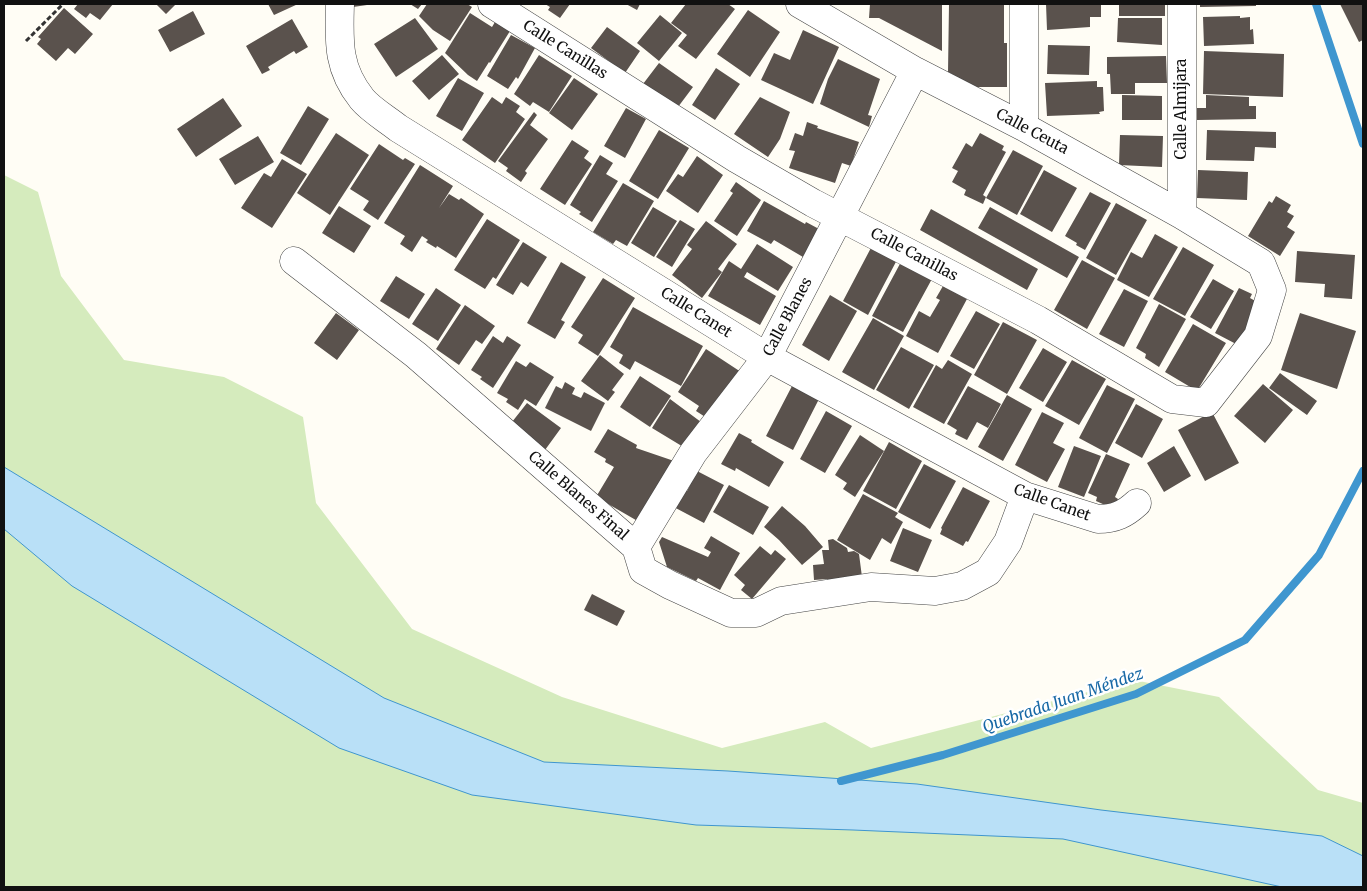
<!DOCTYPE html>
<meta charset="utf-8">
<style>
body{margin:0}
#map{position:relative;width:1367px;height:891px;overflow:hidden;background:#fffdf5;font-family:Merriweather,serif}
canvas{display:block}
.frame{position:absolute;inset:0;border:5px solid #111;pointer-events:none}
</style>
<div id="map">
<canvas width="1367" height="891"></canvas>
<div class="frame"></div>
</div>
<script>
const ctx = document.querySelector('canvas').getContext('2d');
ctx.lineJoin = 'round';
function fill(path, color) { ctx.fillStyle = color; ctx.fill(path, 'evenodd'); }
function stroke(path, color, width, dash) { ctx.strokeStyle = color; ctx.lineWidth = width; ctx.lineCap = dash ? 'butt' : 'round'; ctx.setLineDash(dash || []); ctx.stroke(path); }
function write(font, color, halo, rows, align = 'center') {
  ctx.font = font + ' Merriweather,serif'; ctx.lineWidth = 5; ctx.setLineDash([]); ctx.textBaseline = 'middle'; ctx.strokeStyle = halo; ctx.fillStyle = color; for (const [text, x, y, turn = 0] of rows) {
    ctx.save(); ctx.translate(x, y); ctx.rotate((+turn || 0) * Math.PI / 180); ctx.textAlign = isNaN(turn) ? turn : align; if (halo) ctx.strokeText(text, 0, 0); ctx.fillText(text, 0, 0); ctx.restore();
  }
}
fill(new Path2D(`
 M4 175 38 192 61 276 124 360 224 377 303 417 316 503 412 629 562 697 722 748 825 722 871 748 1134 680 1219 697 1318 790 1363 803V887H4Z`), '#d5ebbd');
const water = new Path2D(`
 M4 467 384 698 544 762 728 771 917 784 1101 810 1322 836 1363 856V887H1282L1063 839 853 830 696 825 472 795 339 748 72 586 4 529Z`);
fill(water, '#b9e0f7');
stroke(water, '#3f96cf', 1);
stroke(new Path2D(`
 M1316 4 1363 144
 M841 781 943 755 1136 694 1245 640 1319 555 1363 471`), '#3f96cf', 8);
fill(new Path2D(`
 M78 4H113L100 20 90 13 86 18 74 9Z
 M156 4H176L166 14Z
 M268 4H298L274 15Z
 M352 4H367V5L353 7Z
 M410 4H422L418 9Z
 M427 4H467L472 7 450 41 433 30 419 16Z
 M545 4H570L560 18 548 10 550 7Z
 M626 4H640L637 10Z
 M686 4H728L735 9 696 59 678 46 687 35 671 23Z
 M870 4H942V51L879 18H869Z
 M949 4H1004V43H1007V87H975L948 72Z
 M1046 4H1101V17H1090V27L1047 30Z
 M1119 4H1165V16H1119Z
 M1200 4H1256V6L1200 7Z
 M1340 4H1363V40L1359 42Z
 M64 8 93 34 75 54 68 48 56 61 37 44 41 39 38 37Z
 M748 10 780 32 750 77 717 54Z
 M193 11 205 34 170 52 158 30Z
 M470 13 492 27 495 22 510 31 490 63 489 62 477 81 468 75 445 53Z
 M660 15 682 33 659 61 637 43Z
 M1240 16V18L1250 17V30L1253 29 1254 44 1204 46 1203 17Z
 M415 18 438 49 396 77 374 44Z
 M1118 18H1162V45L1117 42Z
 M292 19 308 47 296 54 294 51 268 67 270 70 262 74 246 46Z
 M607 27 640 51 625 73 591 48Z
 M803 30 839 47 813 104 761 80 774 53 790 60Z
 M511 35 535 48 518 79 516 77 508 89 487 76Z
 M1048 45 1090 46 1089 75 1047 74Z
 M1204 51 1284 54 1283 97 1203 94Z
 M442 55 459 74 429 100 412 81Z
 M539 55 572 76 549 112 533 102 530 106 514 94Z
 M1166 56 1167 83H1135V94H1111L1110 74H1107V57Z
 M838 59 880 79 868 115 872 116 869 127 820 104 828 79Z
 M659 63 693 87 678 107 643 84Z
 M716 68 740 84 715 120 692 105Z
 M458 78 484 93 462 131 436 116Z
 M574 78 598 94 572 130 549 113Z
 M1097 81V87H1103L1104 111 1099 112 1100 114 1047 116 1045 83Z
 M1122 95 1162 96V120H1122Z
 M1206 95 1249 97V106H1256V119L1197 120V108H1206Z
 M492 97 502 104 506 97 520 106 516 112 525 119 495 163 462 140Z
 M760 97 790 112 780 139 768 157 734 134Z
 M223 98 242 126 196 157 177 129Z
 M308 106 329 119 301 165 280 153Z
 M626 108 646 119 625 158 604 146Z
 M534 112 537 115 530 125 548 139 525 171 527 173 521 182 506 171 508 168 498 161Z
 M807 122 818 126 817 128 859 142 851 166 842 163 835 183 789 168 795 151 789 150 795 133 803 136Z
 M659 130 689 148 658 199 629 181Z
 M1207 130 1276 132V148L1255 147 1254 161 1206 160Z
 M336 133 369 155 330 215 297 193Z
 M980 133 1004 146 1002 150 1006 152 983 195 986 197 983 204 964 195 966 190 952 182 958 171 952 168 966 143 972 147Z
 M1120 135 1163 136 1162 167 1119 165Z
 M258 136 274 162 235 185 219 159Z
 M572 140 589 151 584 158 592 164 565 205 540 189Z
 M379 144 403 160 405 158 415 164 378 220 363 210 369 201 350 189Z
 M1013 150 1043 166 1017 215 986 198Z
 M600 155 613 163 606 174 618 181 592 222 579 214 581 212 570 205Z
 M697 156 723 175 698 213 666 191 678 174 683 177Z
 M282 159 307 174 272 228 241 208 264 173 271 177Z
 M420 165 453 186 439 208 449 194 459 200 461 198 484 214 456 258 437 246 436 248 426 242 428 240 422 236 412 252 400 244 405 236 384 223Z
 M1044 170 1077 188 1052 232 1020 214Z
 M1198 170 1248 172 1247 200 1197 198Z
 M736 182 761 200 737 236 714 221 733 193 730 191Z
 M623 183 654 201 627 246 616 240 613 244 593 232Z
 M1090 192 1111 203 1085 250 1076 245 1077 243 1065 236Z
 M1276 196 1291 205 1287 212 1294 216 1287 227 1295 232 1280 256 1248 236 1269 201 1272 203Z
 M764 201 805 224 806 222 819 229 803 257 774 240 771 244 747 231Z
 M1116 203 1147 220 1116 275 1086 258Z
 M339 206 371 226 354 253 322 233Z
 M653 207 677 221 654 257 631 243Z
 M990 207 1079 257 1067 278 978 228Z
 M931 209 1038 269 1027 290 920 230Z
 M487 219 520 240 496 279 493 277 485 289 454 270Z
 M680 220 695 229 672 267 656 257Z
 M706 221 737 244 718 269 722 272 702 298 672 275 692 249 687 245Z
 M1155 234 1178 247 1149 297 1117 280 1131 252 1142 258Z
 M523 242 547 257 528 287 521 282 513 295 496 285Z
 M757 244 793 267 778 291 747 272 744 277 776 296 760 325 708 296 729 261 741 269Z
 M873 244 898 258 868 315 843 301Z
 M1183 247 1214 265 1185 316 1153 299Z
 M1297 251 1355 255 1352 299 1324 297 1325 284 1295 282Z
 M902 260 933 277 903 332 872 316Z
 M1082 260 1115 278 1087 329 1054 310Z
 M561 262 586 277 561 320 565 322 555 339 527 323Z
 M396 276 425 294 409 319 380 301Z
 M603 278 635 298 598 356 578 343 583 335 571 327Z
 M1213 279 1234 291 1211 329 1190 317Z
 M943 286 967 299 938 353 906 336 919 311 930 317 940 300 936 298Z
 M436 288 461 305 438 341 412 324Z
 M1239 288 1252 294 1250 298 1259 303 1238 345 1215 333Z
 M1124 289 1148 301 1124 347 1099 334Z
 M830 295 857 311 829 361 802 345Z
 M1159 304 1186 319 1159 367 1145 358 1146 354 1136 348Z
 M465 305 495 326 482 344 476 340 459 365 436 349Z
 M633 307 703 346 681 386 635 361 630 370 619 363 623 355 610 347Z
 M976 311 1000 324 974 369 950 356Z
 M336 313 359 330 337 360 314 343Z
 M1300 313 1356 331 1337 389 1281 370Z
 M873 318 904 336 874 390 842 372Z
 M1003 322 1037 340 1007 394 974 375Z
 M1193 324 1226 343 1197 391 1165 372Z
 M493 336 503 343 507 336 521 345 493 388 480 379 482 377 471 370Z
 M901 347 934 365 909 409 876 390Z
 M1043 348 1067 362 1043 402 1019 388Z
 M706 349 744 374 713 422 696 411 699 406 678 392Z
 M600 355 624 374 612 390 615 392 608 401 581 381Z
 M948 360 972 374 944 424 913 407 936 365 942 369Z
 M1072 360 1106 379 1079 425 1045 406Z
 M516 361 526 367 530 362 554 377 536 406 525 399 518 410 506 402 508 399 497 393Z
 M1280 373 1317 401 1307 415 1269 388Z
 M640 376 671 396 650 427 620 407Z
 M565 382 575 388 572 394 581 398 584 392 605 403 591 431 545 408 556 386 562 389Z
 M1263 384 1293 410 1265 443 1234 416Z
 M1107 385 1135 399 1107 453 1079 438Z
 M792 386 819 399 793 450 766 436Z
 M968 386 1001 404 988 428 977 422 967 440 955 434 957 430 947 424Z
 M1007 395 1032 409 1003 461 978 447Z
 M670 399 701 422 685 448 652 428Z
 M527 403 561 428 545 450 512 422Z
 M1136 404 1163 419 1142 458 1115 443Z
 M826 411 852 426 825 473 800 459Z
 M1042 412 1064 423 1053 443 1065 449 1047 482 1015 465Z
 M1212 412 1239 463 1205 481 1178 430Z
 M608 429 637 445 636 448 677 462 641 523 596 497 614 467 605 462 606 459 594 452Z
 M739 433 752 440 751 442 784 462 769 487 736 468 735 471 721 464Z
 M860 435 884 451 855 497 843 489 847 483 835 475Z
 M889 442 922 461 896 509 863 491Z
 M1074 446 1101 456 1084 497 1058 487Z
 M1174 446 1191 476 1164 492 1147 463Z
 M1106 454 1130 464 1115 497 1118 499 1114 509 1096 501 1097 497 1088 493Z
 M924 464 956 481 930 529 898 512Z
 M697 471 724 485 704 523 670 505 680 487 687 491Z
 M729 485 769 507 753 535 713 512Z
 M963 487 990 501 968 542 966 541 963 546 940 534 942 529 941 528Z
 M863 494 898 513 895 517 903 522 891 544 882 538 870 560 837 540Z
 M782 506 805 526 823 547 802 565 779 540 764 527Z
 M903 528 932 540 918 572 890 561Z
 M711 536 740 553 720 590 698 578 696 581 667 567 659 542 662 537 708 557 711 552 704 548Z
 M833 539 847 548 848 552 854 551 859 554 862 577 827 581V579L814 580 813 565 824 564 822 550H829L828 540Z
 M760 546 771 555 775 550 786 559 752 599 741 590 745 585 734 575Z
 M592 594 625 611 617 626 584 610Z`), '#5a524d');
const minor = new Path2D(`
 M340 4C339 41 337 68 362 99 371 110 387 119 398 128L767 357 1025 496 1098 519C1115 519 1125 514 1137 503
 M492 4 737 159 813 203 1038 320 1172 399 1206 403 1258 336 1272 290 1261 263 1182 215 1024 127 915 71 800 4
 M1182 4V215
 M1024 127V4
 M294 261 416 355 636 547 643 570 670 585 731 613H756L781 601 871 587 935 591 962 586 988 572 1008 542 1025 496
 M636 547 693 453 767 357 915 71`);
stroke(minor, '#444', 29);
stroke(new Path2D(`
 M26 41 63 4`), '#333', 3, [5, 2.5]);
stroke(minor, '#fff', 28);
write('15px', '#111', '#fff', [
 ["Calle Canillas",565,50,32],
 ["Calle Almijara",1182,109,-90],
 ["Calle Ceuta",1032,132,28],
 ["Calle Canillas",914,255,28],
 ["Calle Canet",696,313,32],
 ["Calle Blanes",788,317,-62],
 ["Calle Blanes Final",578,496,41],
 ["Calle Canet",1052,503,20]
]);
write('italic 16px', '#1768a6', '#fff', [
 ["Quebrada Juan Méndez",1063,701,-19]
]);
</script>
